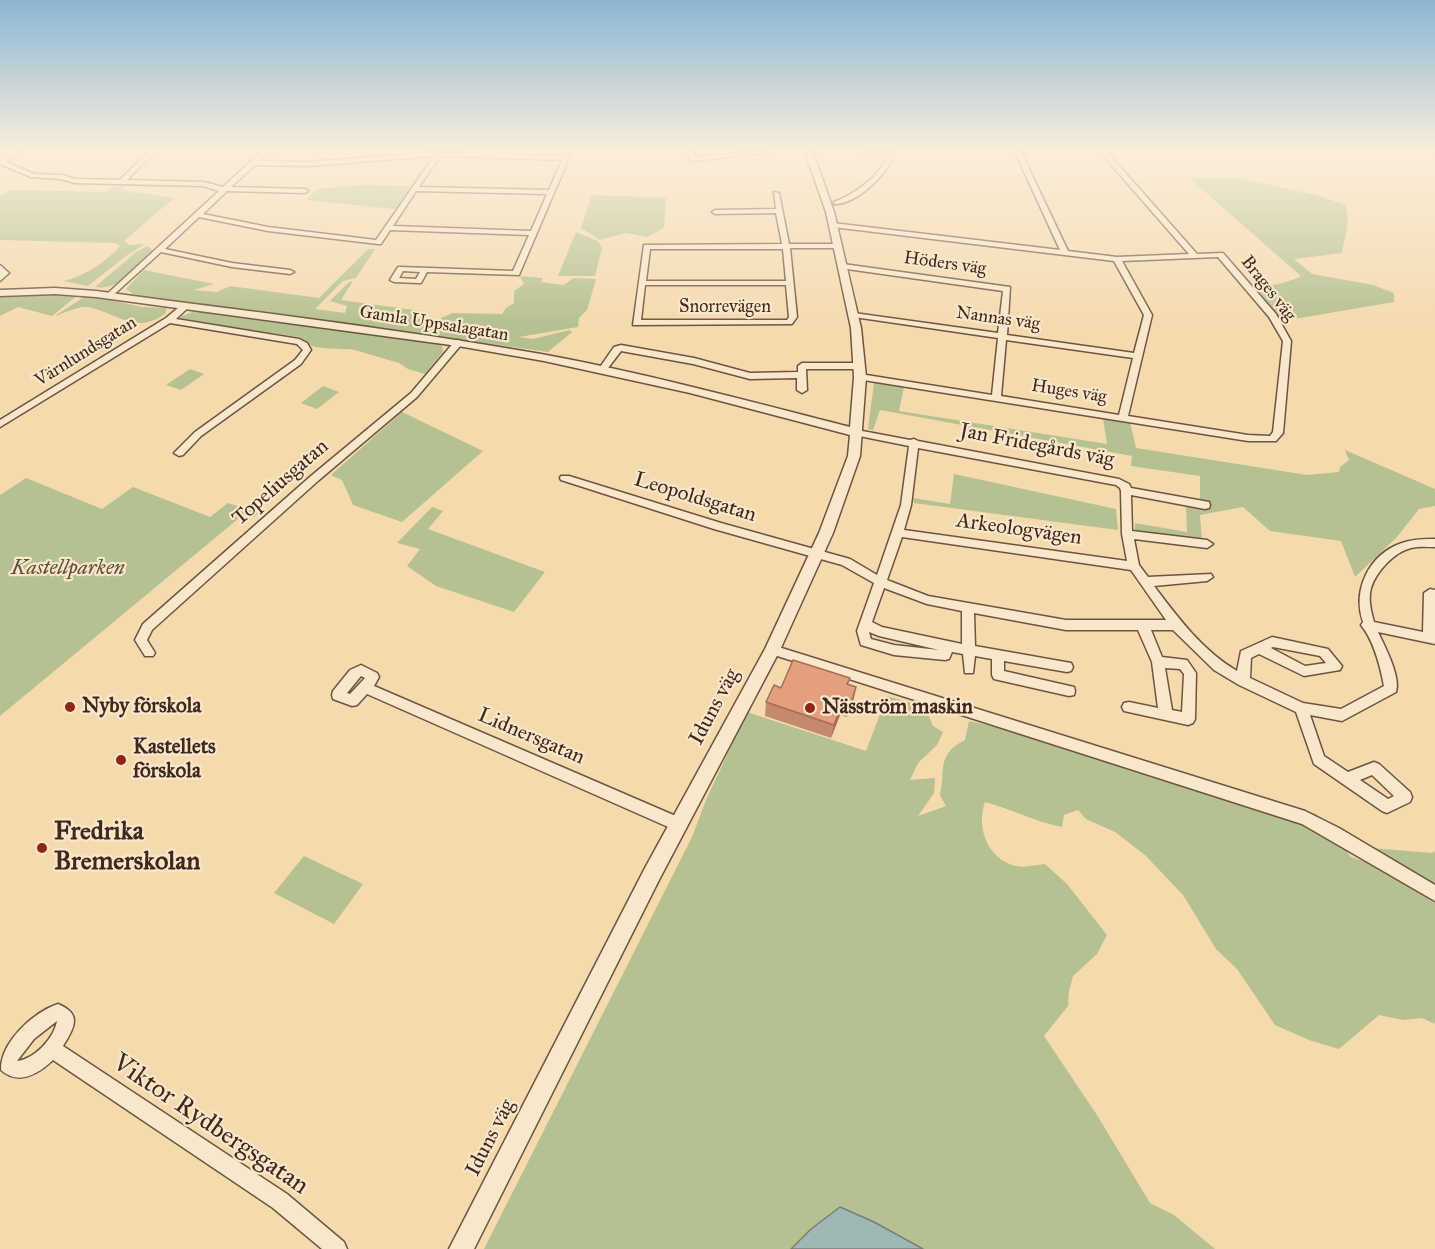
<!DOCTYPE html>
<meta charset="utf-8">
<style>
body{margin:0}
canvas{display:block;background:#f5daae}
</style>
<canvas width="1435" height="1249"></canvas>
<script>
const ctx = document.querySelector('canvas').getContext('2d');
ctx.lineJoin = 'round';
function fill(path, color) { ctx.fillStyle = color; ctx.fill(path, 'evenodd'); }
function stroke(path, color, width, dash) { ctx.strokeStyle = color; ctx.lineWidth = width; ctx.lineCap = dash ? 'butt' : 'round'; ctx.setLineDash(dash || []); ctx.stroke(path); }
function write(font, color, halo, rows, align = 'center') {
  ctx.font = font + ' "IM FELL Great Primer",serif'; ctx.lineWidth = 4.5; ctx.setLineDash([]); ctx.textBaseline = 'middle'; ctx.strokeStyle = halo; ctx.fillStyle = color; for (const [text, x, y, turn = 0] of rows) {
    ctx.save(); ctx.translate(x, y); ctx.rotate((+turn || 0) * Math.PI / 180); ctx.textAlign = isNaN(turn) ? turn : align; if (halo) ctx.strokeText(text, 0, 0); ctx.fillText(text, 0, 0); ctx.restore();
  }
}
fill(new Path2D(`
 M1189 178H1239L1316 195 1346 205 1348 222 1342 253 1294 259 1312 274 1373 285 1394 293V302L1294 319 1273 316 1246 286C1266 287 1283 285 1301 276Z
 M361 185 411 186 395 209 307 200 317 189Z
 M124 186 121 190 174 198 124 241 129 245 145 244 126 256 88 286 64 281C86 275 105 263 120 246L116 243 0 240V196L11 190 105 192 113 187Z
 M595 195 666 198 664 228 647 237 626 233 600 240 581 228 591 197Z
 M576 232 598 241 602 248 595 276H558Z
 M147 246 155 252C139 267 119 291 95 287L136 252Z
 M368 249H375L356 278 343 281 315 309 345 313 347 306 330 301 349 282 353 281 341 300 421 311 415 317 431 323 452 313 502 314 506 308 514 303V291L524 284 520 276 543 278 541 282 564 285 573 278 596 279 587 310 579 318 578 327 519 337 533 339 570 330 572 332 548 352 133 294 126 289 144 270 214 284 194 290 217 292 230 286 319 298Z
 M62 294 78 295 52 316 18 307 0 316V296Z
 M87 295 142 307 166 308V313C135 336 119 313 87 307 78 306 64 313 55 316Z
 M197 310 438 344 442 346 443 352 425 374 408 369 399 363 351 349C346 350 318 348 312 346 308 344 303 340 299 337L182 320 180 317Z
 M190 369 204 374 181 390 166 385Z
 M874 383 904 387 899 411 1107 444 1103 418 1130 422 1136 448 1307 475 1339 472 1340 467 1349 460 1345 450 1435 489V506L1419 509 1397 537 1355 577 1341 541 1270 531 1243 507 1200 515 1202 541 1135 532V523L1187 532 1186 505 1210 509 1211 505 1200 502V476L1131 466 1132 456 880 410 873 430 868 429Z
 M323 386 339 392 317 409 301 403Z
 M402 412 483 451 402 522 353 505 342 480 331 475Z
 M954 474 1116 509 1118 530 914 503 913 498 950 504Z
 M26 478 102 509 133 487 210 517 228 503 259 513 254 517 244 514 0 716V495Z
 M432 507 443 511 428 529 545 572 514 612 436 586 407 566 420 549 397 543Z
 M887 696 925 707 933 726 943 732 937 745 918 763 910 780 935 778 934 793 918 816 946 806 940 795C946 768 936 755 965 740L969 721 1119 754 1316 814 1351 857 1378 866 1435 903V1024L1422 1018 1403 1020 1379 1015 1339 1049 1309 1040 1275 1025 1237 969 1216 949 1183 895 1145 855 1115 832 1086 819 1078 810 1064 815 1062 827C1035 822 1012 809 985 802 976 827 987 859 1016 866 1025 868 1036 865 1045 864L1067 884 1107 935 1097 954 1073 976 1069 991 1068 1006 1044 1036 1097 1115 1150 1203 1174 1215 1215 1249H923L874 1222 841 1208 811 1229 791 1249H484L692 837 706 800 747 712 866 751Z
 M1371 848 1432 853 1435 851V887Z
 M304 856 363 884 334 924 274 893Z`), '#b5c190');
const water = new Path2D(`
 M840 1207 874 1222 923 1249H791L811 1229Z`);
fill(water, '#a0b8b5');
stroke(water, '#7a7e78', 1.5);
const minor = new Path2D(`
 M14 152H22L6 162 34 174 62 175 75 179 120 180 148 152H155L127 180 204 182 223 187 261 152H268L259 161 309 162 435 152 564 156 565 152 571 153 519 275 427 272 421 283H418L394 282 390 280 398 267H401L513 271 529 235 390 230 381 244H378L268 231 199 217 165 249 232 263 290 270 294 272 290 274 232 267 161 252 110 298 106 296 107 294 219 191 203 186 75 183 61 179 31 177 0 164V160ZM434 156 376 240 268 227 203 214 227 191 305 193 308 191 305 189 231 187 255 165 309 166ZM440 156 562 160 549 190 419 187ZM416 191 547 194 531 231 393 226ZM403 271 420 272 416 279 399 278Z
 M687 152H693L695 157 744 152H772L693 161 691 160Z
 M860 152H894V154C888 174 856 205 834 204V202C853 195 881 176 887 156Z
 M1015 152H1021L1068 251 1117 257 1189 254 1100 152H1107L1197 254 1223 253 1276 314 1291 341 1283 433 1276 441H1248L857 379 856 377 860 374 992 395 998 338 854 317 850 315 854 313 998 333 1003 291 840 268 839 266 843 264 1010 287 1007 335 1134 353 1144 315 1114 261 833 227 829 225 833 223 1060 250ZM1218 257 1269 317 1283 341 1273 432 1270 436 1248 435 1128 416 1152 315 1122 261ZM1006 340 1133 358 1119 415 1001 396Z
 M774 192 779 193 789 244H838L842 246 838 248H790L797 317 792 324 633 325 644 245 782 244 776 213 715 214 712 212 715 210 776 209ZM650 249H783L786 281H646ZM645 285H786L789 317 787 320H641Z
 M0 265 9 273 0 281Z
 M184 303 191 305 176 319 299 339 307 343 311 350 301 364 201 436 183 455 179 456 174 453 195 432 295 360 303 350 297 344 170 323 0 427V420L166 318Z
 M458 340 461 341V345L417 397 319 480 152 630 147 640 155 653 153 656H145L135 640 143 624 311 476 411 393 455 341Z
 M621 345 694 358 750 373 798 372V366L802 363H860L864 366 860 369H806L807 390 802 393 797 390V378L750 379 693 364 621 351 605 372H599L598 370 614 347Z
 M857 430 910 440 914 439 918 441 1119 479 1129 484 1131 488 1209 502 1210 505 1209 508 1205 509 1131 495 1132 531 1207 540 1213 544 1207 548 1134 539 1139 565 1148 577 1211 574 1213 577 1207 581 1154 586C1178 618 1203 651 1237 671L1241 651 1272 637 1328 649 1342 666 1340 670 1304 676 1259 654 1251 658 1250 678 1303 703 1341 709 1384 686C1380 665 1374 641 1361 625L1363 622C1352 590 1369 554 1402 543 1413 539 1424 539 1435 539V547C1427 547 1419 546 1411 548 1394 552 1376 572 1371 588 1368 600 1371 611 1374 622L1423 632 1424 593 1430 589 1435 590V644L1378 632C1385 647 1401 677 1396 692L1342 721 1310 715 1324 756 1348 772 1374 762 1379 764 1410 792 1412 797 1410 802 1387 813 1382 811 1314 764 1296 712 1239 685 1214 670 1173 630H1151L1162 657 1187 660 1196 673 1195 719 1193 723 1188 725 1124 711 1122 707 1124 703 1129 702 1158 708 1152 662 1138 630H1066L974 613 975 646 1071 663 1073 667 1071 671 1067 672 1004 661V671L1074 687 1075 691 1074 695 1069 696 994 679 992 675V659L975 656 973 673H965L963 654 952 652 949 659 945 660 894 655 861 645 857 631 874 583 842 565 714 529 561 480 560 478 561 476H569L721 523 850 559 877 575 901 505 909 446 854 435V431ZM918 448 1116 485 1120 488 1121 491 1122 534 1127 561 904 530 911 505ZM902 537 1131 570 1166 620H1066L928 596 887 580ZM884 588 927 604 962 611V644L882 627 872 622ZM869 632 879 636 939 650 894 645 871 639ZM1273 647 1320 656 1326 663 1305 666 1271 648ZM1165 668 1180 669 1184 674 1182 712 1172 710ZM1372 775 1394 796 1388 799 1360 780Z
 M772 645 1305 811 1339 828 1435 885V901L1302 824 768 653 766 650 768 647Z
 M361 665 377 673 379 677 374 686 685 820 687 825 685 830 680 832 675 830 367 694 357 705 352 706 333 699 332 695 333 691 350 670ZM361 676 365 678 350 694 347 693Z
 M58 1004C82 1014 75 1027 63 1046L287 1194 344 1242 347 1249H322L273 1208 53 1060C38 1074 19 1086 1 1070 0 1042 34 1012 58 1004ZM57 1021C54 1038 35 1059 17 1061L34 1039Z`);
const tertiary = new Path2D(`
 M805 152H813L834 212 861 328 866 377 860 456 833 533 780 650 659 880 474 1249H449L645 868 765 649 819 533 848 456 850 435 690 393 544 361 458 346 96 297 55 294 0 296V290L55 288 96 291C244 311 394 328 541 354 645 373 748 401 850 427L854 377 851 328 826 212Z`);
stroke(minor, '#6e5440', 3);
stroke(tertiary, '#6e5440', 3);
fill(minor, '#f8e7ca');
fill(tertiary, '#f8e7ca');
fill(new Path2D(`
 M850 678 848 685 856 687 853 701 847 717 840 715 831 738 765 716 766 702 781 688Z`), '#c5896c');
fill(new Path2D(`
 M856 687 853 701 847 717 851 704Z
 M843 701 840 715 831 738 834 725Z`), '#a06f58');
const building = new Path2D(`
 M793 660 850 678 847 684 856 687 851 704 843 701 834 725 766 702 774 685 781 688Z`);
fill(building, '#e59f7e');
stroke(building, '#a06f58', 1.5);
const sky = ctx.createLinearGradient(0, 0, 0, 327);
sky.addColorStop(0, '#8bb6d4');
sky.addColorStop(0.46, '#faeedb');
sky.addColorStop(1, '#faeedb00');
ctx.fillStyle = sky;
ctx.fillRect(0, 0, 1435, 327);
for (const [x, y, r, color] of [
 [70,707,6,"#8f2418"],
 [810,708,6,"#8f2418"],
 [121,760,6,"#8f2418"],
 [42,848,6,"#8f2418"]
]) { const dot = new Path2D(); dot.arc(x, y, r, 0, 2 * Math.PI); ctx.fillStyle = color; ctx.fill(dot); stroke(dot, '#f8e7ca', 2); }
write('18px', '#41271c', '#f8e7ca', [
 ["Höders väg",945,264,8],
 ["Brages väg",1268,289,52],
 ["Snorrevägen",725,308],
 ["Nannas väg",998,319,8],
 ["Gamla Uppsalagatan",434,324,9],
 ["Värnlundsgatan",86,352,-32],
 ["Huges väg",1069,392,9]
]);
write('21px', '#41271c', '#f8e7ca', [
 ["Jan Fridegårds väg",1037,446,11],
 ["Topeliusgatan",281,483,-41],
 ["Leopoldsgatan",695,498,17],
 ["Arkeologvägen",1019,530,8],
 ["Iduns väg",715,707,-62],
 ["Lidnersgatan",531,737,23],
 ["Iduns väg",491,1138,-63]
]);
write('italic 21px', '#5e4e39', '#f8e7ca', [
 ["Kastellparken",68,569]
]);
write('bold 21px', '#41271c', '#f8e7ca', [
 ["Nyby förskola",82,707],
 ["Näsström maskin",822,708],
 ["Kastellets",133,748],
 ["förskola",133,772]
], 'left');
write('bold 26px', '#41271c', '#f8e7ca', [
 ["Fredrika",54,833],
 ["Bremerskolan",54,863]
], 'left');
write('26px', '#41271c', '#f8e7ca', [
 ["Viktor Rydbergsgatan",210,1125,34]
]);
</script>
